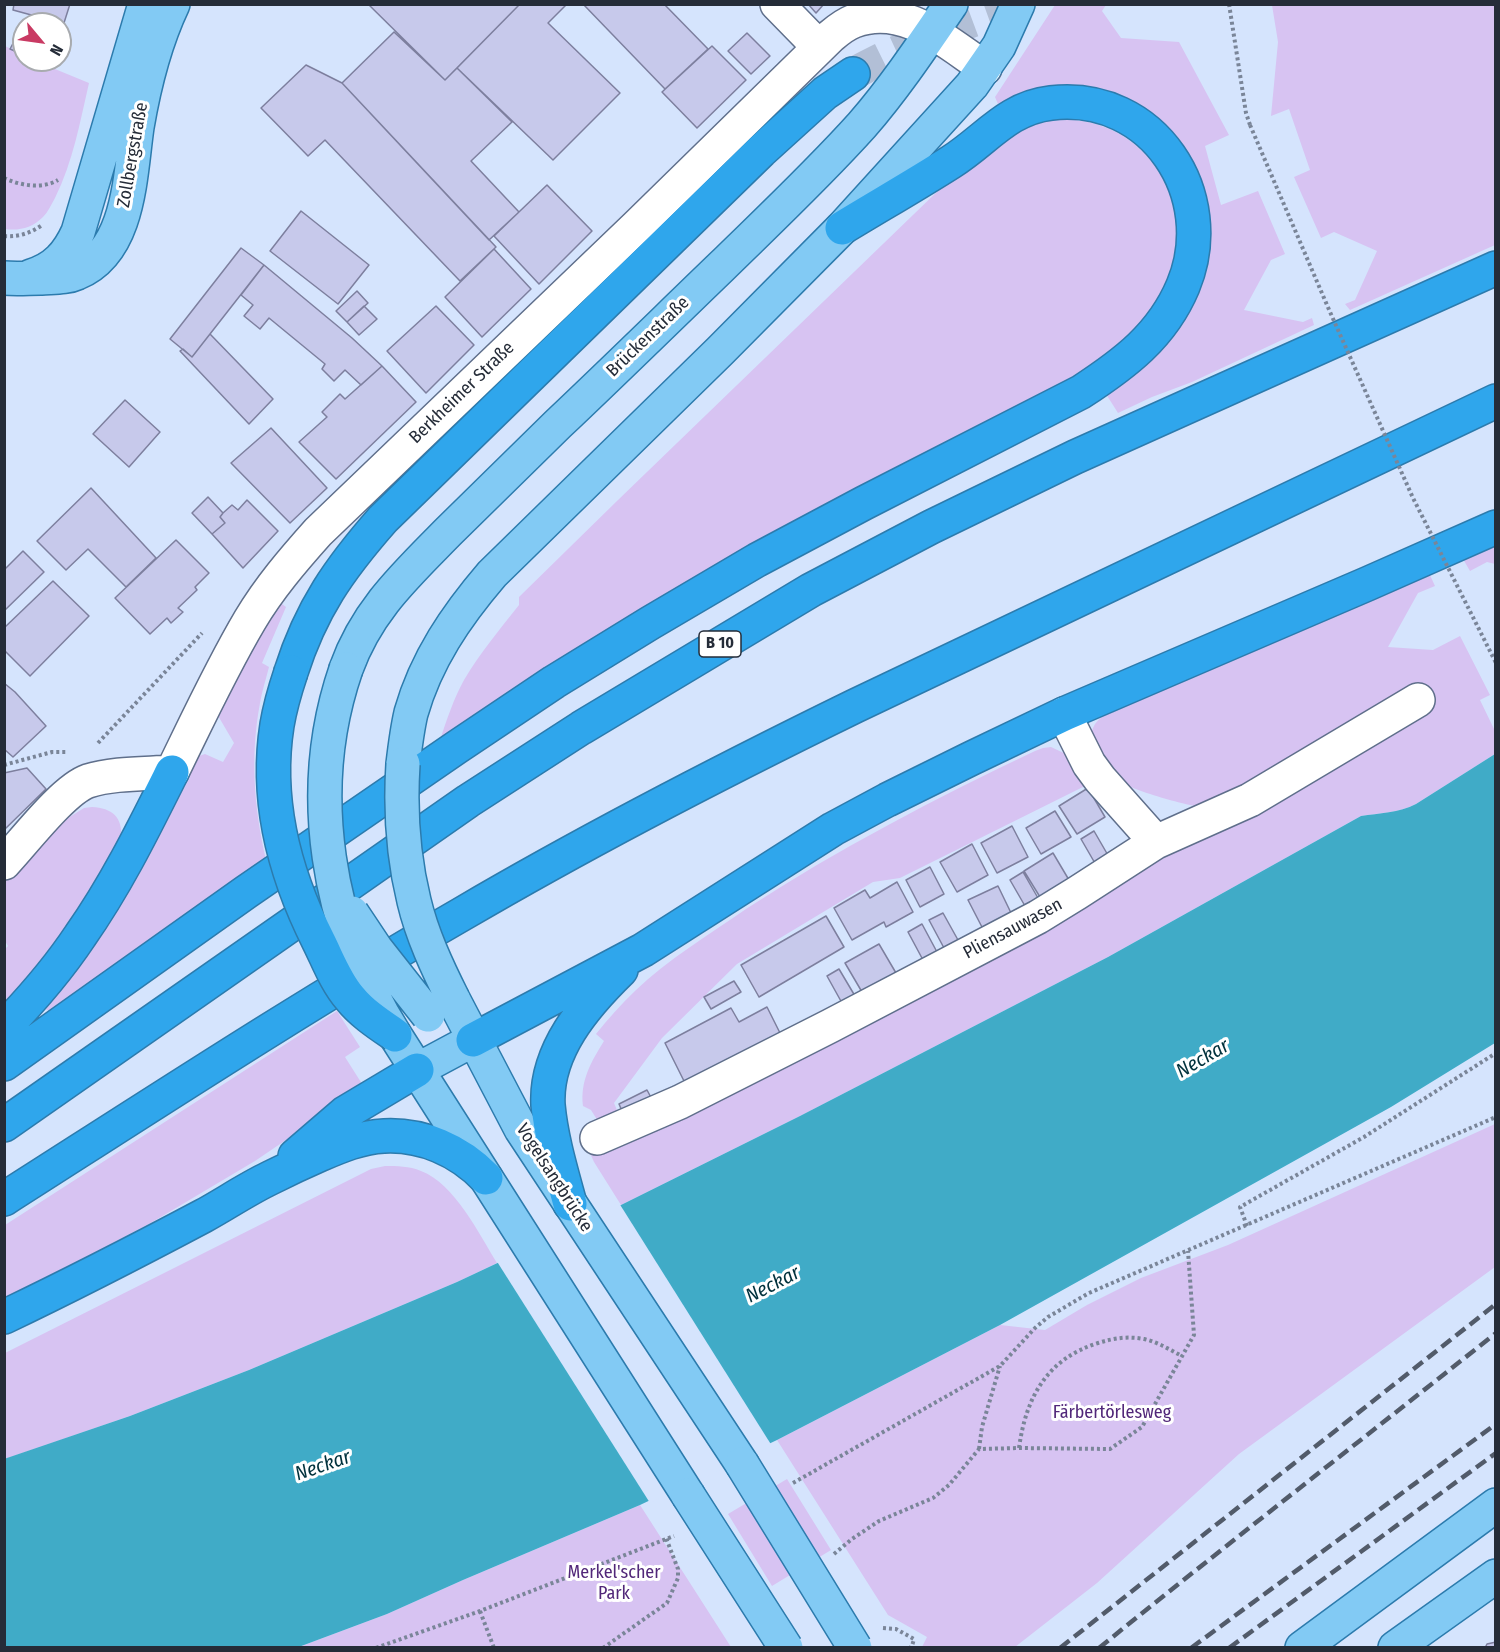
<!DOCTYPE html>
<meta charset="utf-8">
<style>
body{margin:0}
#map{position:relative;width:1500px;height:1652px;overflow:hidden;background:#d5e4fd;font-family:"Fira Sans Condensed",sans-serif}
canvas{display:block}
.frame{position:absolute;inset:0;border:6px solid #252c38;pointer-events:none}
.north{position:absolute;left:12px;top:12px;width:60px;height:60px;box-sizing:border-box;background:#fff;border:2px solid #a8abaf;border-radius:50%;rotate:119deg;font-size:16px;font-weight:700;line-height:24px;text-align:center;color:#252c38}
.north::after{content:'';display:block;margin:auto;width:21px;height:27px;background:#c93a63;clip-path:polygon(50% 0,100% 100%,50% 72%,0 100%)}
</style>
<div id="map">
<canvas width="1500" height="1652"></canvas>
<div class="frame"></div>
<div class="north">N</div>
</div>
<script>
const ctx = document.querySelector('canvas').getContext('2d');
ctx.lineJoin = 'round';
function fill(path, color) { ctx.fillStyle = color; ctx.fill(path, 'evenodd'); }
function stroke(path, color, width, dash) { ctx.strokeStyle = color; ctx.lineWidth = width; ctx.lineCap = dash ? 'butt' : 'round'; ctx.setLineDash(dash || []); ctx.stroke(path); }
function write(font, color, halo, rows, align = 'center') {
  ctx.font = font + ' "Fira Sans Condensed",sans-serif'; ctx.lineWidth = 6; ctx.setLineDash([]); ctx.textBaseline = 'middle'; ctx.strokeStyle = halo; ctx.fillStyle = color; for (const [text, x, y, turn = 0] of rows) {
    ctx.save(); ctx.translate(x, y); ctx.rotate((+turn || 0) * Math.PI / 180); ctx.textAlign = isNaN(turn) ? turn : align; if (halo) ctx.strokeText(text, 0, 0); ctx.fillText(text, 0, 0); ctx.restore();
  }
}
fill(new Path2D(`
 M1055 5H1106L1102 11 1121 38 1179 42 1229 135 1205 146 1221 205 1258 191 1285 254 1271 260 1244 310 1303 322 1312 318 1314 325 1192 382 1152 397 1118 413 1106 394 1207 209C1200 174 1184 144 1157 120L1019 97 998 104 995 97Z
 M1272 5H1495V245L1350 310 1345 304 1355 300 1377 251 1334 232 1321 238 1294 177 1310 170 1289 109 1271 116 1278 42Z
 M5 46 24 55V60H33L89 83C80 122 73 162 55 198 51 205 48 212 43 217 32 228 19 231 5 229Z
 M1055 119C1069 119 1083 120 1096 124 1166 145 1195 222 1165 287 1156 307 1140 327 1124 342 1112 353 1097 363 1084 372L440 740C447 719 454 698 464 680 480 653 500 629 519 605V597L618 500 943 186 1006 137 1034 125Z
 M1495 544V564L1487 562 1470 571 1463 559Z
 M1429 573 1435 586 1418 593 1388 647 1433 650 1460 636 1490 695 1480 700 1495 731V754L1416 804C1399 813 1379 813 1361 816L1108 957 804 1114 621 1205 594 1162 588 1149 1201 807C1185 805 1121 788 1112 776 1105 768 1096 745 1091 734 1094 723 1098 719 1108 713L1296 632Z
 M282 604 286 607 262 663 269 667C266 679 262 691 260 703 250 756 254 808 266 860L49 1011 42 1007 127 890 150 853 196 757 205 754 223 762 234 743 217 714 259 636Z
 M1051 747 1068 755 1091 783 900 878 873 882 737 964 662 1038 614 1103 621 1120 601 1126 591 1110 583 1106C580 1081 591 1062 604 1041L596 1034C608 1019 621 1004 636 990 667 960 710 934 746 909 838 849 936 798 1035 751L1043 748Z
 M92 807C112 808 123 817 121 838L76 917 5 1009V949L8 946 5 941V881L68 818 84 808Z
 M337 1011 360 1047 345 1057 364 1087 255 1161 149 1224 5 1300V1225Z
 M1495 1124V1267L1239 1454 1097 1583 1015 1647H922L927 1637 888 1615 777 1440 1000 1325 1045 1330 1087 1305 1141 1278 1228 1245Z
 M385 1166C397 1166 409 1166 421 1171 455 1184 479 1234 497 1263L457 1282 249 1370 130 1416 5 1459V1353L371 1169Z
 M787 1479 831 1550 772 1586 728 1514Z
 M640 1505 731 1647 296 1648 387 1614 463 1580Z`), '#d7c3f2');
fill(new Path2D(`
 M1495 754V1043L1391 1107 1000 1325 777 1440 640 1505 463 1580 387 1614 296 1648 5 1647 4 1459 130 1416 249 1370 457 1282 621 1205 800 1116 1108 957 1361 816C1379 813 1399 813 1416 804Z`), '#40abc7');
fill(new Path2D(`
 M619 1203 772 1446 650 1503 496 1260Z`), '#d5e4fd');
const building = new Path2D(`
 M14 4H70L63 26 60 24H31L35 16 13 10Z
 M368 4H520L445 80Z
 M520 4H567L548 23 620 93 553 160 457 68Z
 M583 4H664L708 49 665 89Z
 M808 4H824L816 13Z
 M394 32 445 80 457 68 512 122 471 161 519 212 489 240 342 83Z
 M747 33 770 56 751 74 728 51Z
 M18 34 24 37V55L10 49Z
 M712 46 746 80 697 128 662 92Z
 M306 65 342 83 496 247 460 281 325 140 308 156 261 108Z
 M547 185 592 231 539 284 494 236Z
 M301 211 369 265 338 304 270 251Z
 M241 248 264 265 192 357 170 339Z
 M494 249 531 289 482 337 445 297Z
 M264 265 352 338 382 366 361 385 345 370 334 381 322 369 325 364 269 318 260 329 244 316 253 305 241 295Z
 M357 291 368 303 347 322 336 311Z
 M364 306 377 319 359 335 347 322Z
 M436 306 474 345 426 393 387 351Z
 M210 334 273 399 249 424 180 351 183 349 192 357Z
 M382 366 416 402 336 479 299 442 327 417 322 412 340 394 345 399Z
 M125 400 160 432 129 467 93 434Z
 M271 428 327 488 290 523 231 463Z
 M91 488 156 558 126 587 88 549 66 570 37 541Z
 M208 497 223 513 220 517 225 523 212 534 192 513Z
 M247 500 278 531 243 568 212 534 225 523 220 517 223 513 232 505 238 510Z
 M176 540 209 573 195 587 197 590 178 608 183 612 171 623 167 618 150 634 115 598Z
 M23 551 44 572 4 611V570Z
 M53 581 89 616 30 676 4 650V628Z
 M4 683 15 692 46 726 13 757 4 749Z
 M27 768 46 789 4 830V773Z
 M1088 788 1105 817 1077 834 1059 806Z
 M1055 811 1071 837 1041 854 1026 828Z
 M1012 826 1028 857 997 873 981 843Z
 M1094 831 1109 857 1096 865 1081 839Z
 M972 844 988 875 957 892 940 862Z
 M1053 853 1069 880 1040 897 1024 871Z
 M930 867 944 894 920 907 906 880Z
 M1023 872 1038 898 1025 906 1010 880Z
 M897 882 913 912 886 927 884 922 852 940 834 908 865 890 870 898Z
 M998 886 1013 917 984 931 968 900Z
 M943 913 958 940 944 948 929 920Z
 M826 916 844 947 759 997 741 965Z
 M922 924 937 952 923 960 908 932Z
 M879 944 896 973 862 992 845 963Z
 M839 969 855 996 842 1003 827 976Z
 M734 981 741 992 711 1009 704 997Z
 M767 1007 782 1037 687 1087 665 1043 731 1008 739 1022Z
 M647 1090 654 1103 625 1118 619 1104Z
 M1496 1642V1648H1485L1487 1644Z`);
fill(building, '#c7c9eb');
stroke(building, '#7d7f9e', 1.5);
stroke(new Path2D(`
 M853 74C905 45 962 24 1019 4`), '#b2bfd6', 33, [33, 16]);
const minor = new Path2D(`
 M777 4 819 47
 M1064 714 1089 764 1100 779 1156 842
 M4 863C24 842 63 790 88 781 113 773 146 774 172 772 197 721 221 669 250 620 269 588 293 560 318 532L637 226 831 36C838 30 846 24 854 21 904 2 947 43 985 68
 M597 1138 680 1102 830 1026 1038 917 1077 893 1156 842 1250 800 1418 700`);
const major = new Path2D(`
 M31 276C55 269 68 254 78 232L145 4
 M4 278C17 279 29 278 41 278 53 277 66 278 77 273 130 251 130 175 137 127 144 86 155 42 173 4
 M346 669C367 610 406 575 448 532 485 496 521 460 558 424 613 372 667 319 721 267 769 220 818 174 862 125 895 87 923 45 951 4
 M403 764C405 747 407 730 411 713 426 660 456 616 492 574L720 351 842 228 972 85 999 46 1018 4
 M453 999 521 1129 742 1464
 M395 1035 688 1495
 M417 1070 473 1040
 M1302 1648 1496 1505
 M1395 1648 1496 1576`);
const highway = new Path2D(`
 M291 672C311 609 339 569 383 519L761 151 825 93 853 74
 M4 1028C32 999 58 969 80 936 116 885 144 828 172 772
 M473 1040 643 950 833 829 887 800 972 758 1064 714 1367 584 1496 527
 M4 1064 246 892 457 747 554 682 650 623 757 560 864 503 1081 392C1124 364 1162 336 1183 286 1221 195 1153 91 1051 103 1007 108 986 140 951 162 915 185 878 206 842 228
 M4 1125 468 801 581 728 811 590 931 527 1075 457 1496 268
 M295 1156 345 1113 417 1070
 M4 1199C156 1102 306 1004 462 914 590 839 722 771 855 706L1496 401
 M570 1204C561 1171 551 1138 548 1105 545 1051 585 1005 621 970
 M4 1317C71 1285 137 1251 203 1216 225 1204 247 1189 270 1178 286 1170 303 1162 319 1155 340 1146 361 1137 384 1136 422 1134 459 1150 486 1178`);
stroke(minor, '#5f6f8b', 36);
stroke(major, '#2c7bad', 36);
stroke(highway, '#2c7bad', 36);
stroke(new Path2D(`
 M1229 4 1246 113 1250 125
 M4 178C21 186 43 189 58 180
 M4 236C19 237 31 233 42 225
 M98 743 202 633
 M4 765 52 752H68
 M1247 1226 1240 1207 1364 1137 1496 1053
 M1019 1448C1026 1397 1047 1359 1098 1343 1114 1338 1128 1336 1144 1339 1158 1342 1170 1350 1182 1356
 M979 1449 982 1427 1000 1366
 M793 1483 1000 1366 1035 1328 1048 1317 1089 1293 1496 1117
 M834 1554 852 1539 879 1521 933 1498 949 1485 979 1449 1019 1448 1110 1449 1142 1427 1194 1335 1188 1251
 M480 1611 494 1648
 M883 1628 896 1629 914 1639 912 1646 910 1648
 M376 1648 480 1611 674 1536
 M603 1648 667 1603 678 1578V1569L666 1538`), '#7a8598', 4, [3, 3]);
stroke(minor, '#fff', 33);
stroke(major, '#82caf4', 33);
stroke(highway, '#2fa6ec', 33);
stroke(new Path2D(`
 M1060 1648 1496 1304
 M1099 1648C1231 1541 1364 1438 1496 1333
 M1191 1648 1496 1424
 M1229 1648 1496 1453`), '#525b6a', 4.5, [12, 6]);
const majorBridge = new Path2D(`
 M346 669C304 791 327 927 395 1035
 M403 764C400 810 403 856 414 901 422 935 437 967 453 999
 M352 913 376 949 428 1015
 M742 1464 855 1648
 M688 1495 786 1648`);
const highwayBridge = new Path2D(`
 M291 672C285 690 280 707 277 725 265 801 285 875 319 942 328 960 336 982 350 998 362 1013 379 1024 395 1035`);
stroke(majorBridge, '#2c7bad', 36, []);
stroke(highwayBridge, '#2c7bad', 36, []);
stroke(new Path2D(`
 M1250 125 1330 312 1413 498 1496 663`), '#7a8598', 4, [3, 3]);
stroke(majorBridge, '#82caf4', 33);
stroke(highwayBridge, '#2fa6ec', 33);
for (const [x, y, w] of [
 [720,644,42]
]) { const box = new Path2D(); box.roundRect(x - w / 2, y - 13, w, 26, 4.5); ctx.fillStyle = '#fff'; ctx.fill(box); stroke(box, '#252c38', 1.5); }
write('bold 16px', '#252c38', null, [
 ["B 10",720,644]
]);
write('18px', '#252c38', '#fff', [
 ["Zollbergstraße",133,155,-80],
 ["Brückenstraße",648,337,-44],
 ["Berkheimer Straße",462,393,-44],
 ["Pliensauwasen",1013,929,-28],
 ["Vogelsangbrücke",554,1178,57]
]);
write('18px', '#512779', '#fff', [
 ["Färbertörlesweg",1112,1413],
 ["Merkel'scher",614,1573],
 ["Park",614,1594]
]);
write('italic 20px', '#00313c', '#fff', [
 ["Neckar",1203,1059,-30],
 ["Neckar",773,1285,-27],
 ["Neckar",323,1466,-19]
]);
</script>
